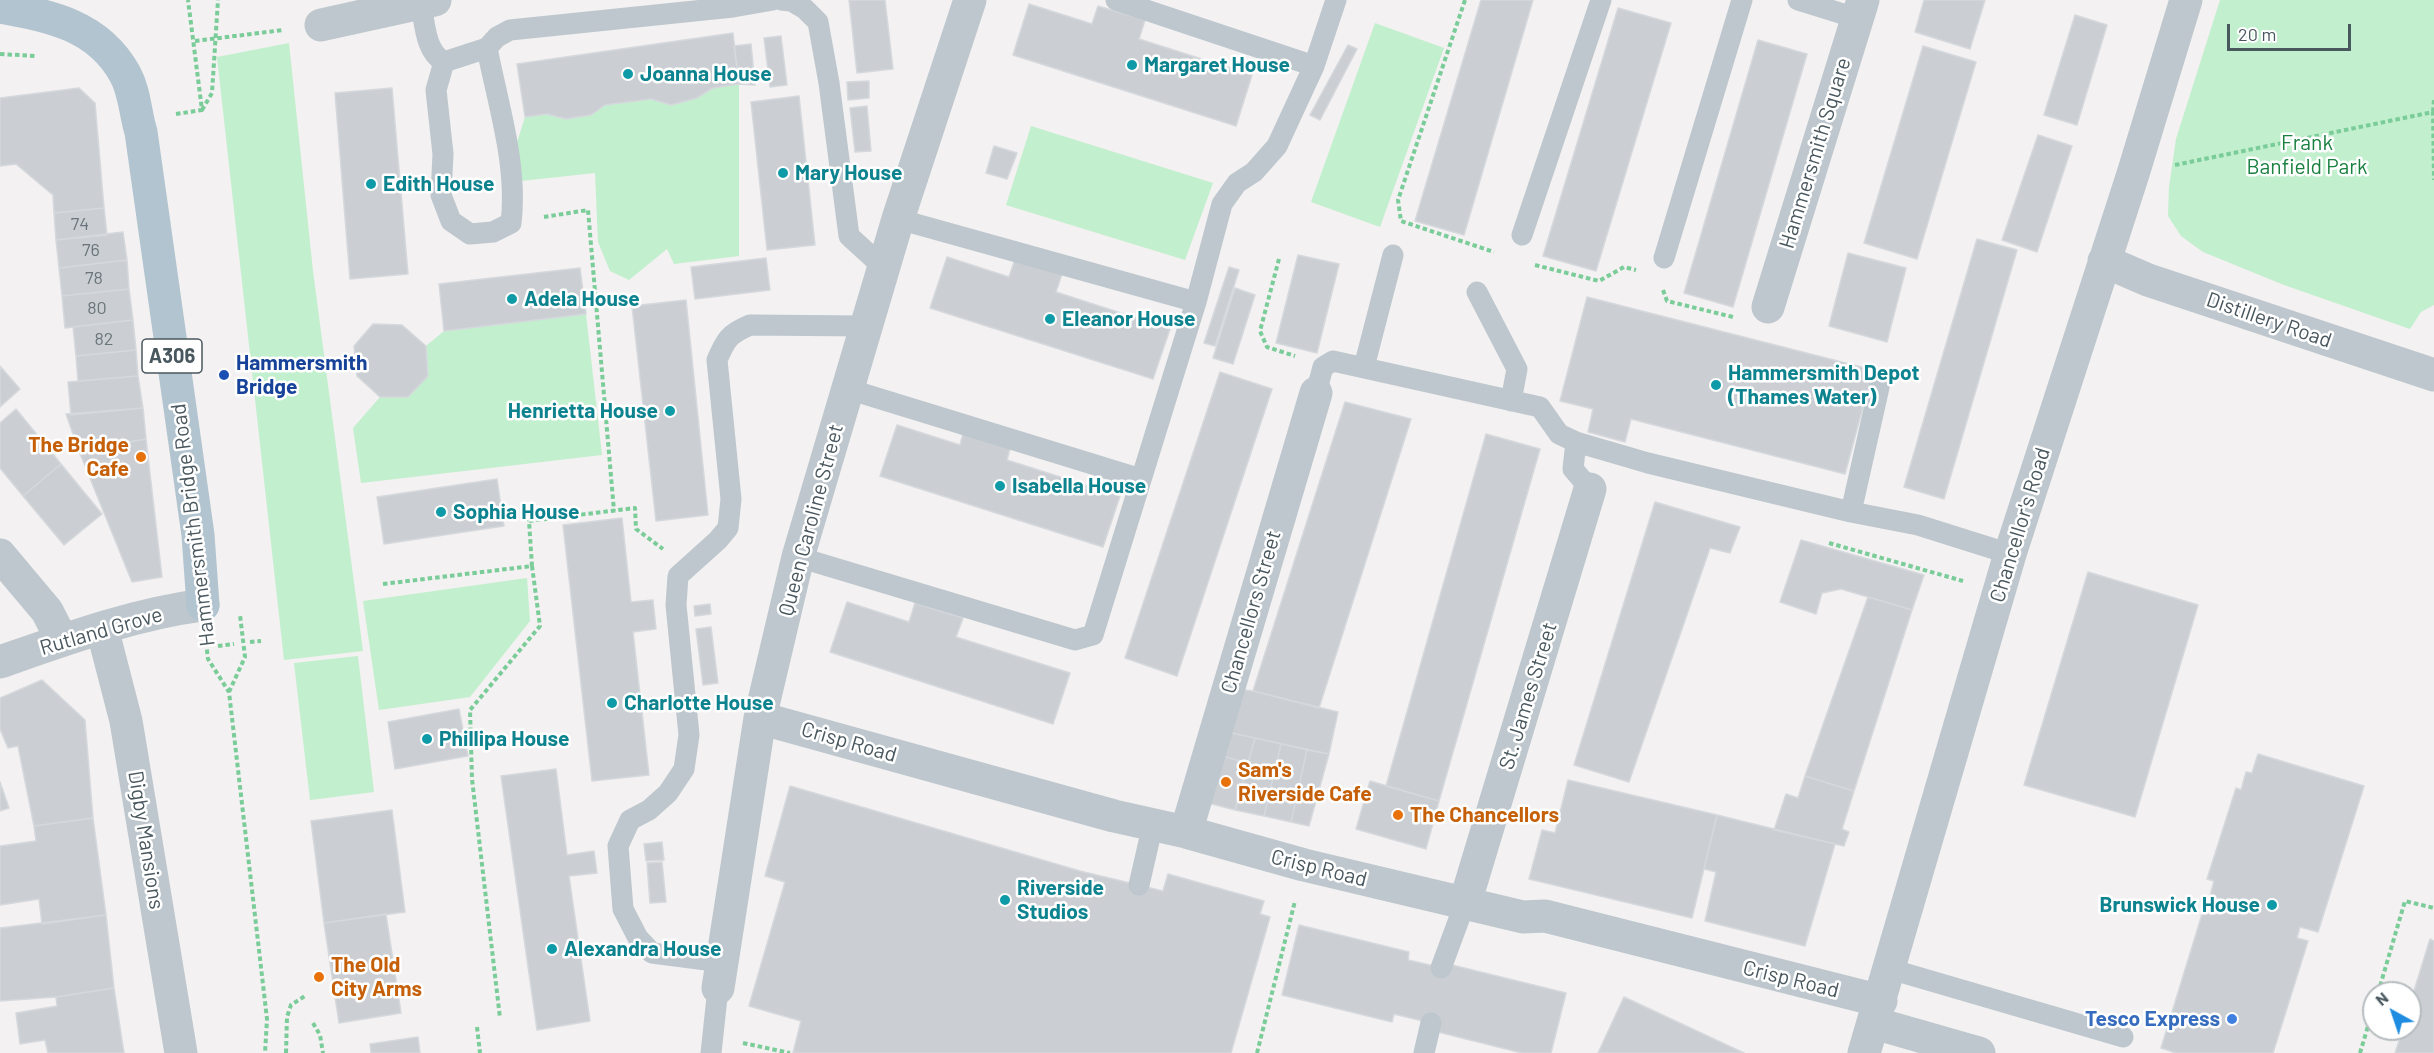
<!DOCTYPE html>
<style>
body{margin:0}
#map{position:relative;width:2434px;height:1053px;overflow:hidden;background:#f3f1f1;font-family:Barlow,sans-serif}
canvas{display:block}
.north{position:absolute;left:2362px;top:981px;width:60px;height:60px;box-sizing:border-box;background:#fff;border:2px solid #b6bcbf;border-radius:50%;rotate:320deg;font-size:16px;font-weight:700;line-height:24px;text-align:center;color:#49575e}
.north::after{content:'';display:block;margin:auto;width:21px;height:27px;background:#1e8ce1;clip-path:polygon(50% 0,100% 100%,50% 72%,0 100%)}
.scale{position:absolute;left:2227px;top:24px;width:124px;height:27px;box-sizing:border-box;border:3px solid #49575e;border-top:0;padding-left:8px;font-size:18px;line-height:21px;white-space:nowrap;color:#49575e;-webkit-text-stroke:4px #fff;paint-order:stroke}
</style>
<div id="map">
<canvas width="2434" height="1053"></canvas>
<div class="north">N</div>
<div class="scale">20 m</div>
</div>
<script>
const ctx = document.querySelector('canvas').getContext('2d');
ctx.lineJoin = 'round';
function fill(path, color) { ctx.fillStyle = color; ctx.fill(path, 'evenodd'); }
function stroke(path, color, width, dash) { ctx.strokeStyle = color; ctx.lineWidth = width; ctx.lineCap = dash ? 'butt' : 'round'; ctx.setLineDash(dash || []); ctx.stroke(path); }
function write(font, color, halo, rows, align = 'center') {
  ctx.font = font + ' Barlow,sans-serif'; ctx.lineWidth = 5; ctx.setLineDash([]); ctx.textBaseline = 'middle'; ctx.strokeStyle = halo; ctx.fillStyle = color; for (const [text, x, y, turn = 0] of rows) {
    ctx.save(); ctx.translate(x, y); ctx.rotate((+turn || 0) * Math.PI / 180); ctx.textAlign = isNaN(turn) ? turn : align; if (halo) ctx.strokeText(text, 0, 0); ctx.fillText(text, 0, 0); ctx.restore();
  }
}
fill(new Path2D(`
 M2220 0H2434V305L2421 312 2410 329 2284 285 2203 252 2181 236 2168 216 2169 187 2176 139Z
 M1375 23 1444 48 1380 227 1311 202Z
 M289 43 313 271 363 651 284 660 217 57Z
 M739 84V256L674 264 667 249 629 280 610 271 598 242 595 173 521 181 512 158 525 117 547 114 566 119 591 115 605 105 651 99 671 105 697 98 713 88Z
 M1031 126 1213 183 1185 260 1006 205Z
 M586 314 602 455 361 483 353 428 380 397H408L428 376 426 346 444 331Z
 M527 578 530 621 470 697 379 710 363 601Z
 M358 656 374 792 310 800 294 663Z`), '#c2efcd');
const building = new Path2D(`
 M849 0H885L893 69 857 73Z
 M1481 0H1533L1464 235 1415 221Z
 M1924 0H1985L1970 49 1915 32Z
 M1029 4 1092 24 1098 6 1145 20 1139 39 1252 75 1236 126 1013 55Z
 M1618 8 1671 23 1596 271 1543 256Z
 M2075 15 2107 25 2077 125 2044 115Z
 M733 33 739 84 713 88 697 98 671 105 651 99 605 105 591 115 566 119 547 114 525 117 517 64Z
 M781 36 787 85 770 87 764 38Z
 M1758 40 1807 54 1733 307 1684 293Z
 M751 44 755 85 739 84 734 46Z
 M1348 45 1357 49 1320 120 1310 115Z
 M1923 46 1976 62 1917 259 1864 243Z
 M869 81V98L848 100 847 82Z
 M79 88 95 103 104 208 54 213 53 195 16 164 0 166V98Z
 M392 88 408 274 350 279 335 93Z
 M799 96 815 245 767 250 751 102Z
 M867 106 871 151 855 152 850 108Z
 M2038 135 2072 146 2037 252 2002 240Z
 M994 146 1017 153 1007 179 986 173Z
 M104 208 107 235 56 240 54 213Z
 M123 232 127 260 59 268 56 240Z
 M1977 239 2017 250 1944 499 1904 487Z
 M1848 253 1906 268 1887 342 1829 326Z
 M1298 255 1339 264 1317 353 1276 343Z
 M947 257 1009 277 1015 259 1062 274 1056 292 1170 329 1153 379 930 308Z
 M766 258 770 290 695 299 691 267Z
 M127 260 129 289 62 296 59 268Z
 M1229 267 1239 270 1215 346 1204 343Z
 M580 268 586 314 444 331 439 284Z
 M1235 288 1255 295 1233 364 1213 358Z
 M129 289 133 320 65 328 62 296Z
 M1587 297 1873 370 1845 474 1631 419 1625 442 1588 432 1593 409 1560 401Z
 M686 300 708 515 656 521 632 306Z
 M133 320 136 350 76 356 73 327Z
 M373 324 402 325 426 346 428 376 408 397H380L357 376 354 346Z
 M136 350 138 376 78 381 76 356Z
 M0 366 20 389 0 407Z
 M1220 372 1272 389 1177 676 1125 658Z
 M138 376 143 408 71 415 68 382Z
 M1345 402 1411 419 1319 708 1253 691Z
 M143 408 146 439 79 451 66 414Z
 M16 409 61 464 23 496 0 468V423Z
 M897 425 960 445 965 426 1012 441 1007 460 1120 496 1103 547 880 476Z
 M1486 434 1540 449 1439 801 1386 786Z
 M146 439 162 577 132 582 79 451Z
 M61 464 102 514 64 545 23 496Z
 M497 479 504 526 384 544 377 497Z
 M1655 502 1740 527 1730 553 1710 548 1629 782 1574 765Z
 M622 518 631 602 653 600 656 629 633 632 649 775 592 781 563 525Z
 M1801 540 1924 575 1912 610 1841 589 1822 593 1816 614 1780 602Z
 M2088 572 2198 605 2135 817 2024 785Z
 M1868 597 1912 610 1854 791 1805 776Z
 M847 602 909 622 915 603 963 618 956 637 1070 673 1053 724 830 652Z
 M710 604 711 614 695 616 694 606Z
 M711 627 718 683 703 685 696 629Z
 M42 680 85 720 93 818 34 826 18 746 8 748 0 729V698Z
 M1236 689 1253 691 1338 712 1329 754 1223 731Z
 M459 709 468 756 395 769 388 722Z
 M1223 731 1255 738 1248 763 1218 755Z
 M1255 738 1281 744 1264 816 1235 810Z
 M1281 744 1307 750 1291 822 1264 816Z
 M1307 750 1329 754 1309 826 1291 822Z
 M2258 754 2364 786 2318 932 2300 927 2297 938 2308 941 2273 1053H2176L2161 1048 2203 911 2215 914 2220 899 2210 896 2214 881 2207 879 2236 788 2241 790 2246 772 2252 773Z
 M1218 755 1248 763 1235 810 1204 802Z
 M556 769 567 855 594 851 597 873 569 876 590 1021 537 1030 501 776Z
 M1805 776 1854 791 1842 829 1849 832 1844 846 1774 830 1786 794 1798 798Z
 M1568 780 1717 815 1692 918 1529 879 1542 830 1555 833Z
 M1370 781 1439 801 1426 849 1356 829Z
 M0 782 9 808 0 811Z
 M790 786 1080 871 1163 891 1168 874 1264 901 1260 914 1270 917 1231 1053H793L801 1021 749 1006 785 882 765 876Z
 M392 810 405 912 324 923 311 821Z
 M1717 815 1835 844 1805 946 1705 921 1716 872 1704 869Z
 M93 818 106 915 42 924 39 899 0 905V846L36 841 34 826Z
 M662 842 664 860 646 861 644 844Z
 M662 862 666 902 650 903 647 863Z
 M386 914 401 1013 339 1023 324 923Z
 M106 915 114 988 56 997 0 1001V928Z
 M1299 925 1409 952 1408 960 1443 968 1444 963 1566 993 1551 1053H1522L1434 1031 1431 1023 1394 1014 1392 1022 1282 995Z
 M2430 939 2434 941V1053H2395L2403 1029H2410V1004Z
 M114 988 124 1053H48L45 1040 20 1044 16 1013 57 1006 56 997Z
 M1624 997 1744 1053H1598Z
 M418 1037 420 1053H371L370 1044Z`);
fill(building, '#cbcfd3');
stroke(building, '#d5d8dc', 1.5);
stroke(new Path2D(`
 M1465 0 1398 200 1401 221 1494 252
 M195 41 283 30
 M0 54 35 56
 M202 110 212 93 218 0
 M2433 112 2434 99
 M176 114 202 110 188 0
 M2175 165 2433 112 2434 180
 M544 217 588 210 614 511
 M1279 259 1260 331 1267 347 1295 356
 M1535 265 1599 281 1624 267 1636 270
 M1663 290 1667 301 1733 317
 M1829 543 1963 581
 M532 566 529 521 635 508 636 529 663 549
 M383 584 532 566 540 626 470 710 472 779 500 1018
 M206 642 208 659 229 692 267 1019 265 1053
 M250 642 261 641
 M218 646 234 644
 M229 692 245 657 240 615
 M2378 993 2405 901 2434 908
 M313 1023 320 1035 323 1053
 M477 1027 480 1053
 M743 1043 790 1053
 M286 1053 287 1017 291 1005 305 996
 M1257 1053 1295 901
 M2360 1053 2374 1006`), '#7acc99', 4, [4.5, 3]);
stroke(new Path2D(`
 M781 0 791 1 805 9 818 22 829 83 849 236 884 268
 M1116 0 1314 66
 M1798 0 1856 18
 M421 4C425 24 425 51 444 62L487 48 497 37 510 30 733 7 773 0
 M444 62 436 90 443 154 441 195 451 221 470 234 493 232 511 223C518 165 498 105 487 48
 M898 219 1196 302
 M1522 235 1601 0
 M1664 258 1742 0
 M1477 292 1517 369 1511 401
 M1364 367 1393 255
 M848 389 1141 479
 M1316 393 1323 367 1333 361 1540 407 1559 434 1576 442 1648 463 1851 512 1918 525 2010 554
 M1576 442 1573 469 1590 489
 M1851 512 1880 383
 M798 557 1075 640 1093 635 1196 302 1222 204 1237 183 1254 172 1277 146 1314 66 1336 0
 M1139 885 1153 824
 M722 962 652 953 638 938 623 909 618 846 630 820 649 810 668 793 684 769 689 735 676 605 678 576 718 540 728 528 731 499 717 360C726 339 729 334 750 325L865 326
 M1441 968 1465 903
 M1890 969 2123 1037
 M711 1053 718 988
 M1424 1053 1431 1023`), '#bdc7cd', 21);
stroke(new Path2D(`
 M321 25 435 0
 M2104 261 2148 280 2434 375
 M1768 307 1863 0
 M0 555 47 611 62 640
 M102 628 126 721 181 1053
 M0 662C66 639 134 614 203 605
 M760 718 1114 816 1186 832 1304 865 1523 917 1545 916 1881 1001
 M1186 832 1316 393
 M1465 903 1590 489
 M718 988 760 718 798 557 898 219 970 0
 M1874 1023 1979 1053
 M1864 1053 2010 554 2133 174 2186 0`), '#bdc7cd', 33);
stroke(new Path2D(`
 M0 7C50 16 98 25 125 74 135 92 135 113 141 132L198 535 203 605`), '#b2c4cf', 33);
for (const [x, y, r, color] of [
 [1132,65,6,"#0f9aa8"],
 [628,74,6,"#0f9aa8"],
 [783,173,6,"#0f9aa8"],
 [371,184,6,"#0f9aa8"],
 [512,299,6,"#0f9aa8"],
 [1050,319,6,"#0f9aa8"],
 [224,375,6,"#1a4fb4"],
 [1716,385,6,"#0f9aa8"],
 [670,411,6,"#0f9aa8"],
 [141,457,6,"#e8710a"],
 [1000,486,6,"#0f9aa8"],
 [441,512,6,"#0f9aa8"],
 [612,703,6,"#0f9aa8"],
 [427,739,6,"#0f9aa8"],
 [1226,782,6,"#e8710a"],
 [1398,815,6,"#e8710a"],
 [1005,900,6,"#0f9aa8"],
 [2272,905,6,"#0f9aa8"],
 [552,949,6,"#0f9aa8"],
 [319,977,6,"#e8710a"],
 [2232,1019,6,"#3f7fe0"]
]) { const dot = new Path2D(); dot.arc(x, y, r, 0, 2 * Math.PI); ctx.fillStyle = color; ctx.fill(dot); stroke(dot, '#fff', 2); }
write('18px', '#6a757b', null, [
 ["74",80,224],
 ["76",91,250],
 ["78",94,278],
 ["80",97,308],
 ["82",104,339]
]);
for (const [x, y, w] of [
 [172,356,60]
]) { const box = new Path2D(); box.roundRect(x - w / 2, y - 17, w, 34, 4.5); ctx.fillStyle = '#fff'; ctx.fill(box); stroke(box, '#49575e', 1.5); }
write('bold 20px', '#49575e', null, [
 ["A306",172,356]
]);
write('bold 21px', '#0d838f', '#fff', [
 ["Margaret House",1144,65],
 ["Joanna House",640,74],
 ["Mary House",795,173],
 ["Edith House",383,184],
 ["Adela House",524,299],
 ["Eleanor House",1062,319],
 ["Hammersmith Depot",1728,373],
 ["(Thames Water)",1728,397],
 ["Henrietta House",658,411,"right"],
 ["Isabella House",1012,486],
 ["Sophia House",453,512],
 ["Charlotte House",624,703],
 ["Phillipa House",439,739],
 ["Riverside",1017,888],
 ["Studios",1017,912],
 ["Brunswick House",2260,905,"right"],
 ["Alexandra House",564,949]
], 'left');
write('21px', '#1a8040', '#fff', [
 ["Frank",2307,143],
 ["Banfield Park",2307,167]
]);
write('21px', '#49575e', '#fff', [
 ["Hammersmith Square",1815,153,-73],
 ["Distillery Road",2269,320,19],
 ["Queen Caroline Street",811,520,-75],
 ["Hammersmith Bridge Road",193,525,-97],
 ["Chancellor's Road",2020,525,-73],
 ["Chancellors Street",1251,612,-74],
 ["Rutland Grove",101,631,-16],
 ["St. James Street",1528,696,-73],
 ["Crisp Road",849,742,16],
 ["Digby Mansions",146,840,81],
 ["Crisp Road",1319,868,14],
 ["Crisp Road",1791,979,14]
]);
write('bold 21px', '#164399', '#fff', [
 ["Hammersmith",236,363],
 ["Bridge",236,387]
], 'left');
write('bold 21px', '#c56008', '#fff', [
 ["The Bridge",129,445,"right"],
 ["Cafe",129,469,"right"],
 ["Sam's",1238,770],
 ["Riverside Cafe",1238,794],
 ["The Chancellors",1410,815],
 ["The Old",331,965],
 ["City Arms",331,989]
], 'left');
write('bold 21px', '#366cbe', '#fff', [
 ["Tesco Express",2220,1019]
], 'right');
</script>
